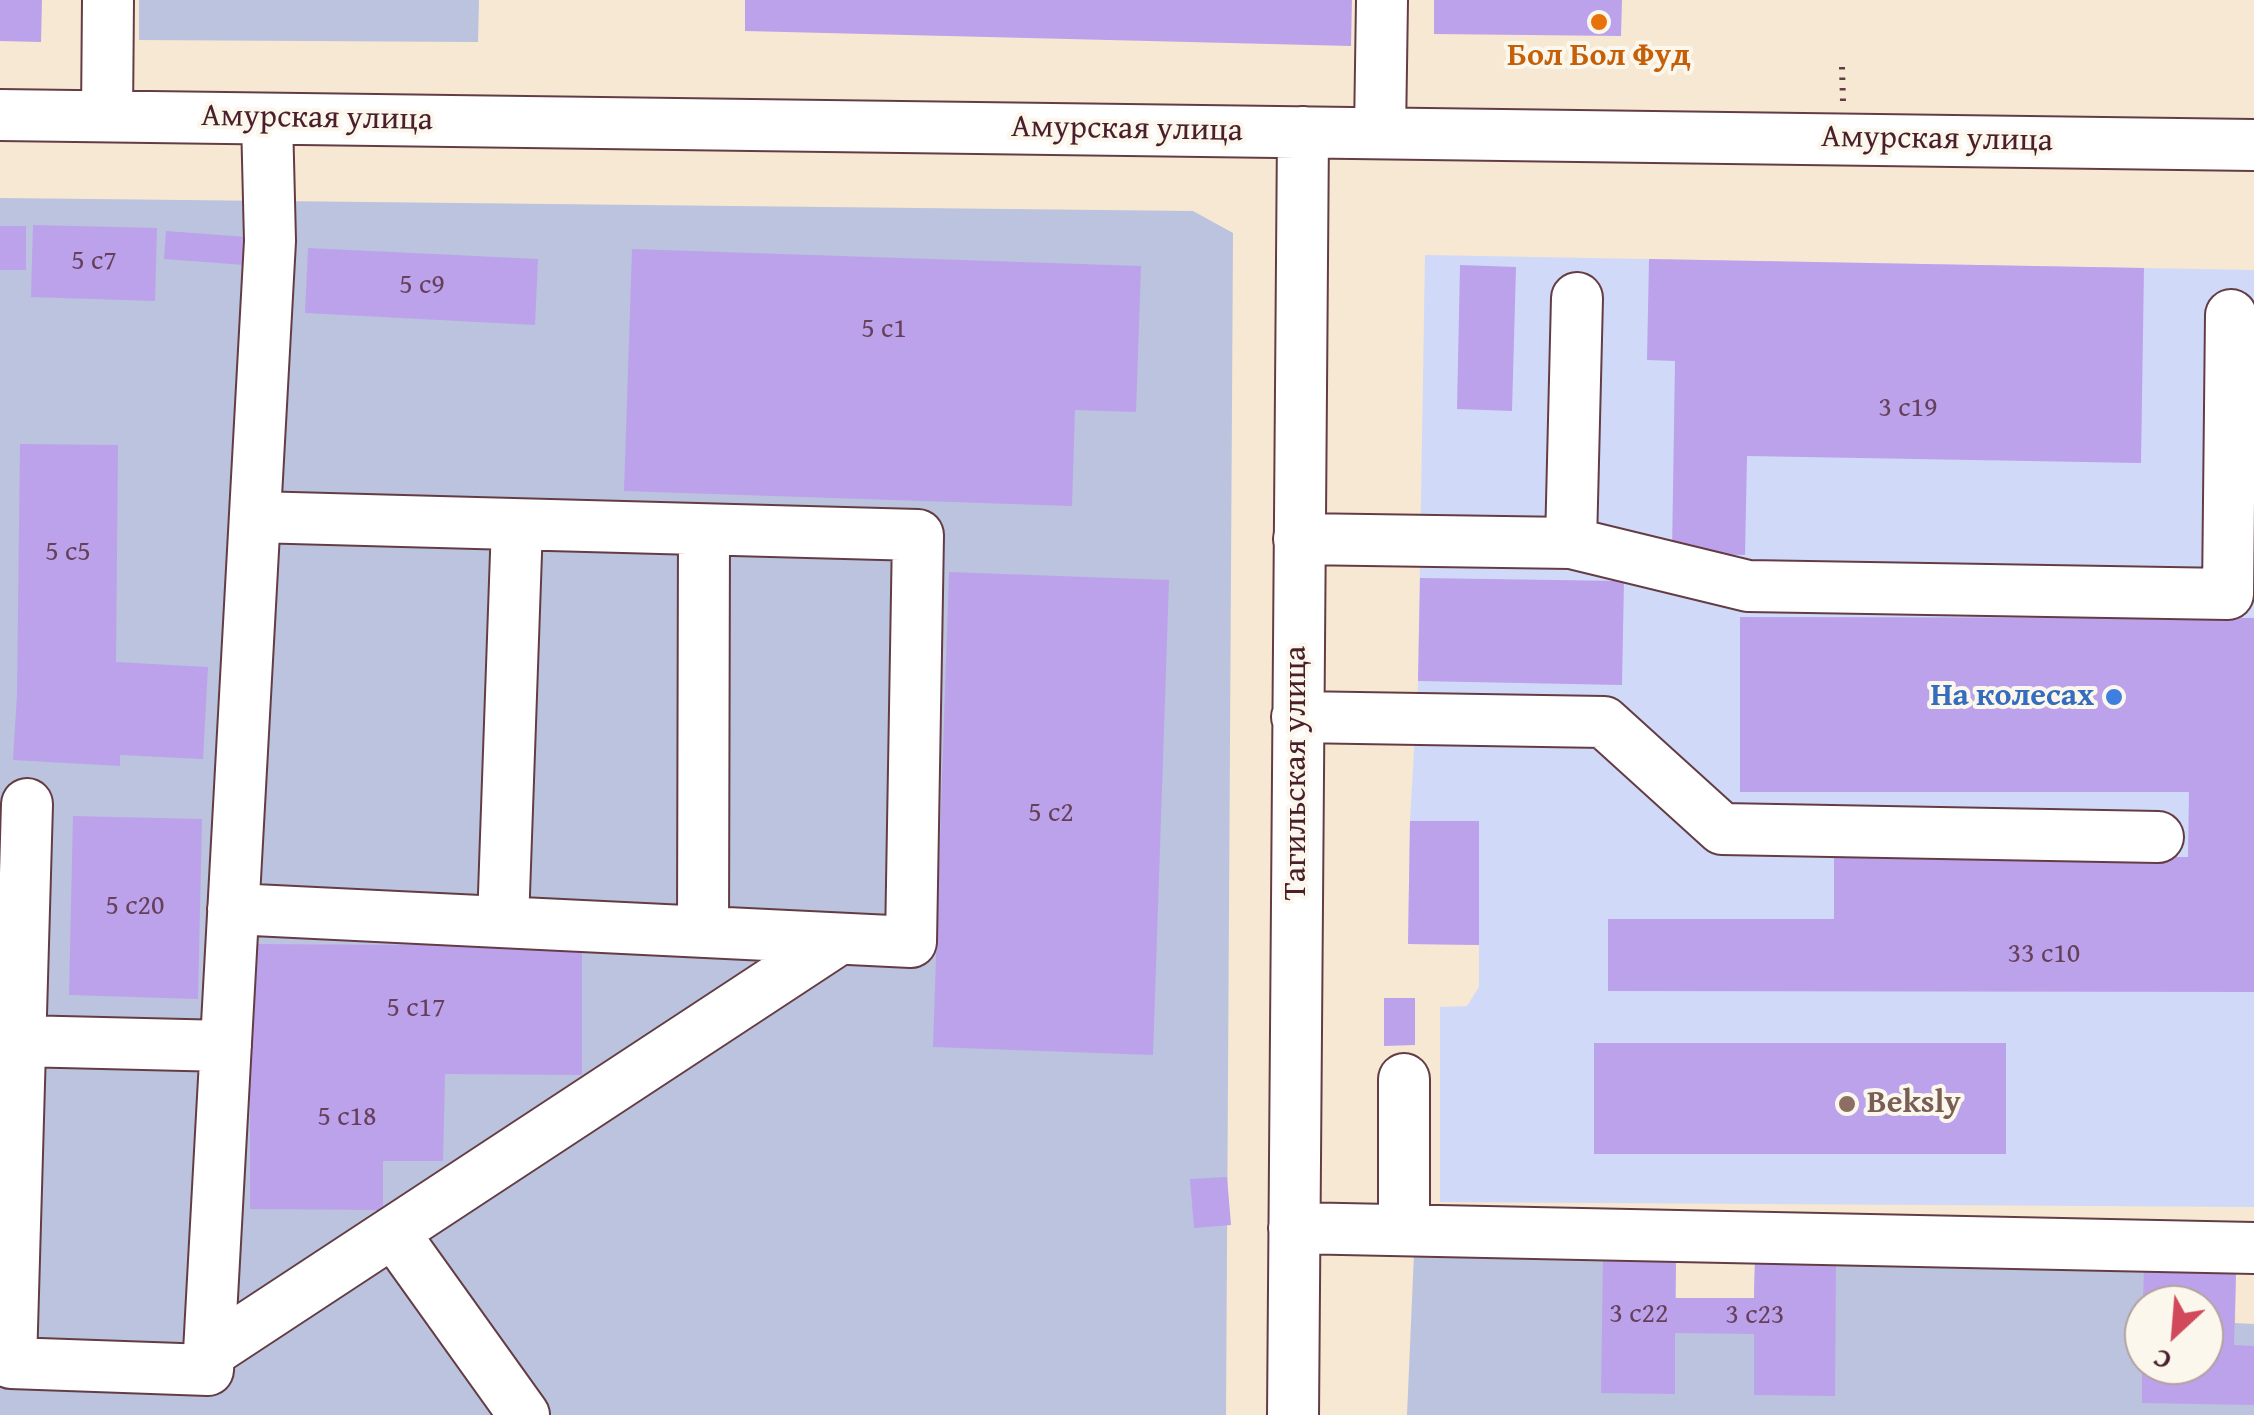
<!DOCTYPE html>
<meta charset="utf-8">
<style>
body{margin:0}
#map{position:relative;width:2254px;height:1415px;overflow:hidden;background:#f6e8d2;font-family:"Gentium Book Plus",serif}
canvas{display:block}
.north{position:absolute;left:2124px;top:1285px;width:100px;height:100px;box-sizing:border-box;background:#fbf7ec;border:2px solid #b4a19f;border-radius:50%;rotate:206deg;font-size:28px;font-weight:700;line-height:40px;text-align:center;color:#4a1f2b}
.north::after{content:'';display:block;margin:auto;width:35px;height:45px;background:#d1495b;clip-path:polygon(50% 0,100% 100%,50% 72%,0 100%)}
</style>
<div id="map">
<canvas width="2254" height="1415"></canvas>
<div class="north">С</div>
</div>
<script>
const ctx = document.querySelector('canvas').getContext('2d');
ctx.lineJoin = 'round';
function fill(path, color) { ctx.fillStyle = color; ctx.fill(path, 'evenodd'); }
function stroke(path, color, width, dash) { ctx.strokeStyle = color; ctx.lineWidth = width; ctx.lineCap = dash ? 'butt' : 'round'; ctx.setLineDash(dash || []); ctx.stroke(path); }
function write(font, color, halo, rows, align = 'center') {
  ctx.font = font + ' "Gentium Book Plus",serif'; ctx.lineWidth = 8; ctx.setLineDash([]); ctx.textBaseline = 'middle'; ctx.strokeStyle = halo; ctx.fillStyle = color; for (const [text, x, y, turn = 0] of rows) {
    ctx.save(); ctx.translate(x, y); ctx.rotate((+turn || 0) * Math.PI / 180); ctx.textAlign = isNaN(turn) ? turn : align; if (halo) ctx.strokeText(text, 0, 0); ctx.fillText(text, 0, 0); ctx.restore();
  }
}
fill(new Path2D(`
 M1425 255 2254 270V1207L1440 1202V1007L1467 1006 1479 987V945L1408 944 1410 821 1418 681Z`), '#d1d9f9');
fill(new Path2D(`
 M139 0H479L478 42 139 40Z
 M0 198 1193 211 1233 233 1226 1415H0Z
 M1414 1254 1676 1259V1298H1754L1755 1259 2236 1268 2235 1323 2254 1324V1415H1407ZM2144 1305H2204V1365H2144Z`), '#bbc3de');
fill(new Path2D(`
 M0 0H42L41 42 0 41Z
 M745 0H1352L1351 46 745 31Z
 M1434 0H1622L1621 36 1434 34Z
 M33 225 157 228 155 301 31 297Z
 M0 226H26V270H0Z
 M166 231 247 237 245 265 164 259Z
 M308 248 538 259 535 325 305 313Z
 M632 249 1141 266 1136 412 1075 410 1072 506 624 491Z
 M1649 259 2144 268 2141 463 1747 456 1745 555 1672 553 1675 361 1647 360Z
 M1460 265 1516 267 1512 411 1457 409Z
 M20 444 118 445 116 662 208 667 203 759 120 755V766L13 760 17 694Z
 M949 572 1169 580 1153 1055 933 1047Z
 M1420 578 1624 581 1622 685 1418 681Z
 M1740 617 2254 618V992L1608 991V919H1834V857H2188L2189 792H1740Z
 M73 816 202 819 198 999 69 995Z
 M1410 821H1479V945L1408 944Z
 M250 944 582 946V1075L445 1074 443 1161H383V1210L250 1209Z
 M1384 998H1415V1045L1384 1046Z
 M1594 1043H2006V1154H1594Z
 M1227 1177 1231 1225 1194 1228 1190 1179Z
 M1603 1258 1676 1259 1675 1298H1754L1755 1259 1836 1261 1835 1396 1754 1395V1334L1675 1333V1394L1601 1393Z
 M2144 1267 2236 1268 2234 1345 2254 1346V1405L2142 1403V1365H2204V1305H2143Z`), '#bca2ea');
const minor = new Path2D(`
 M0 115 2254 145
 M107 116 108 0
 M1380 133 1382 0
 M1299 539 1571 543 1748 586 2228 594 2231 315
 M1571 543 1577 298
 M1297 717 1604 722 1722 829 2158 837
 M27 804 11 1363 208 1370 270 241 267 119
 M233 909 911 942 918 535 255 517
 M503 922 517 525
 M703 932 704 530
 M20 1041 226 1046
 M1404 1079V1230
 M1294 1228 2254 1248
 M393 1232 524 1415
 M209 1353 839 939
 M1293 1415 1303 132`);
stroke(minor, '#643d44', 54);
stroke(new Path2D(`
 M1842 67 1843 101`), '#643d44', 6, [2.5, 8]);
stroke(minor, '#fff', 50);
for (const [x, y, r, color] of [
 [1599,22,10,"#e8710a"],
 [2114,697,10,"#3f7fe0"],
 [1847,1104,10,"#8d6e63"]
]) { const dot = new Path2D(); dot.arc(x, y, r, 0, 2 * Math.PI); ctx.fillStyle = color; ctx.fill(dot); stroke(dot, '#fbf7ec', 4); }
write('28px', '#66405b', null, [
 ["5 с7",94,262],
 ["5 с9",422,286],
 ["5 с1",884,330],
 ["3 с19",1908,409],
 ["5 с5",68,553],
 ["5 с2",1051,814],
 ["5 с20",135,907],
 ["33 с10",2044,955],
 ["5 с17",416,1009],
 ["5 с18",347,1118],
 ["3 с22",1639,1315],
 ["3 с23",1755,1316]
]);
write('bold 32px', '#c56008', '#fbf7ec', [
 ["Бол Бол Фуд",1599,57]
]);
write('32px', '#4a1f2b', '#fbf7ec', [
 ["Амурская улица",317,119,1],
 ["Амурская улица",1127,130,1],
 ["Амурская улица",1937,140,1],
 ["Тагильская улица",1297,773,-90]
]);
write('bold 32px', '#366cbe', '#fbf7ec', [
 ["На колесах",2094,697]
], 'right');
write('bold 32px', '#785e54', '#fbf7ec', [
 ["Beksly",1867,1104]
], 'left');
</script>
